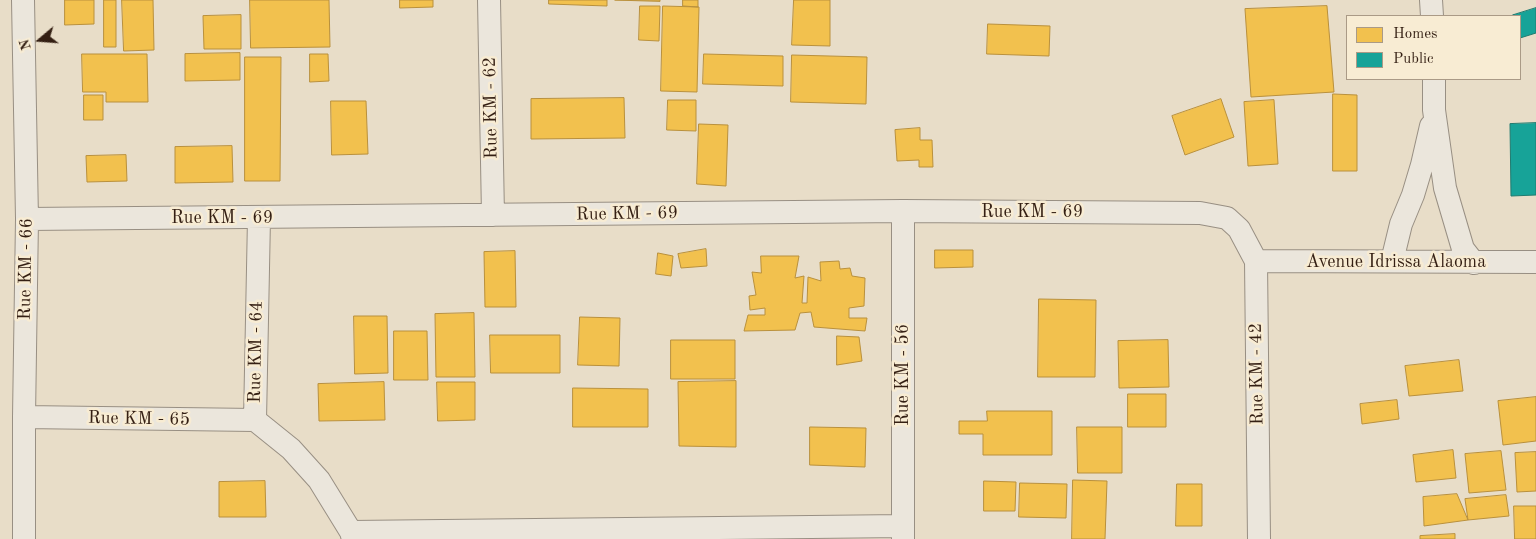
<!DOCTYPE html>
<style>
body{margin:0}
#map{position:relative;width:1536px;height:539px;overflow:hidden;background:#e8ddc8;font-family:"Old Standard TT",serif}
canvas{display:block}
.legend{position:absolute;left:1346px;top:15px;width:175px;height:65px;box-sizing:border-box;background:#f8ecd3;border:1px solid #aa9a86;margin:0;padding:6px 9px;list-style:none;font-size:15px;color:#341f13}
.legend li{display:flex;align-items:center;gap:10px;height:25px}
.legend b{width:25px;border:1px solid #aa9a86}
.north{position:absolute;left:15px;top:15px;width:50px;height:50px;-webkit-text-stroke:4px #f8ecd3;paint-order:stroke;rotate:252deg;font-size:14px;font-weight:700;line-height:20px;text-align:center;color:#341f13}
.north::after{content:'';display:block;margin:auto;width:18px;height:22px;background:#341f13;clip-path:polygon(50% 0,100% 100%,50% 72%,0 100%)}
</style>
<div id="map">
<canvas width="1536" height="539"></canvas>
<ul class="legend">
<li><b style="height:14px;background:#f2c14e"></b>Homes</li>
<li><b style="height:14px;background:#17a398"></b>Public</li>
</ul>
<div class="north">N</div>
</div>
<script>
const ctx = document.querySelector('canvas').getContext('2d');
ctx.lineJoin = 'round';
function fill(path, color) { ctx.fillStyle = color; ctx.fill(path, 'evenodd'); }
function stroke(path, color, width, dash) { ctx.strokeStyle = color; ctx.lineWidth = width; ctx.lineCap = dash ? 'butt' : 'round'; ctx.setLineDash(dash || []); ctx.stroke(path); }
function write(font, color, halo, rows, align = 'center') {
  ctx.font = font + ' "Old Standard TT",serif'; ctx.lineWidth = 5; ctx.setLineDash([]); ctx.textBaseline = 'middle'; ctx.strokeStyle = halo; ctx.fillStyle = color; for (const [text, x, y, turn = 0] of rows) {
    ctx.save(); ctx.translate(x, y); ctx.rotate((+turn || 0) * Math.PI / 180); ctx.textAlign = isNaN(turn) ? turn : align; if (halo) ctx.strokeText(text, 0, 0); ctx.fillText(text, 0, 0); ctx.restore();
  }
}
const homes = new Path2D(`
 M65 0H94V24L65 25Z
 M104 0H116V47H104Z
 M122 0H153L154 50 124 51Z
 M250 0H329L330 47 251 48Z
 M400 0H433V7L400 8Z
 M549 0H607V6L549 4Z
 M615 0H660V1Z
 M683 0H698V7L683 6Z
 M794 0H830V46L792 45Z
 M640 6H660L659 41 639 40Z
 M663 6 699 7 697 92 661 91Z
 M1327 6 1334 92 1251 97 1245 9Z
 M241 15V49H204L203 16Z
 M988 24 1050 26 1049 56 987 54Z
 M240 53V80L185 81V54Z
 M82 54H147L148 102H106V92H83Z
 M310 54H328L329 81 310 82Z
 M704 54 783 56V86L703 84Z
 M792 55 867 57 866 104 791 102Z
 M245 57H281L280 181H245Z
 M1333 94 1357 95V171H1333Z
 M84 95H103V120H84Z
 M624 98 625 138 531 139V99Z
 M1221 99 1234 137 1185 155 1172 116Z
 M668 100H696V131L667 130Z
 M1274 100 1278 164 1248 166 1244 102Z
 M331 101H366L368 154 332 155Z
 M699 124 728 125 726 186 697 184Z
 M920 128V140H932L933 167H919V160L897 161 895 130Z
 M232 146 233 182 175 183V147Z
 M126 155 127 181 87 182 86 156Z
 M706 249 707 266 681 268 678 254Z
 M935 250H973V267L935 268Z
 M515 251 516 307H485L484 252Z
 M658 253 673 256 671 276 656 274Z
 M761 256H799L795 278 804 276 802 303H807L808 277 821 281 820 262 839 261 840 269 850 268 852 276 865 278 864 306 849 308V318H867L865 331 814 327 811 312 800 313 795 330 744 331 748 315H765V308L750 310 749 296 756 295 752 272 761 273Z
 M1039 299 1096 300 1095 377H1038Z
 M474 313 475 377H436L435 314Z
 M354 316H387L388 373 355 374Z
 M580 317 620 318 619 366 578 365Z
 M394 331H427L428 380H394Z
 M490 335H560V373H491Z
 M837 336 859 337 862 361 837 365Z
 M671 340H735V379H671Z
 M1168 340 1169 387 1119 388 1118 341Z
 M1459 360 1463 391 1409 396 1405 366Z
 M736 381V447L679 446 678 382Z
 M384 382 385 420 319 421 318 384Z
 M437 382H475V420L438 421Z
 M573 388 648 389V427H573Z
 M1128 394H1166V427H1128Z
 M1536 397V441L1503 445 1498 401Z
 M1397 400 1399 419 1362 424 1360 404Z
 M987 411H1052V455H983V434H959V421H987Z
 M810 427 866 428 865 467 810 465Z
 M1077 427H1122V473H1078Z
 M1453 450 1456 478 1416 482 1413 455Z
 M1501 451 1506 490 1469 493 1465 454Z
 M1536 452V491L1517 492 1515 453Z
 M1073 480 1107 481 1105 539H1072Z
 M265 481 266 517H219V482Z
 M984 481 1016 482 1015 511H984Z
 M1020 483 1067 484 1066 518 1019 517Z
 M1177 484H1202V526H1176Z
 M1457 494 1468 520 1424 526 1423 497Z
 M1506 495 1509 516 1468 520 1465 499Z
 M1514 506H1536V539H1515Z
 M1455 534V539H1420V536Z`);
fill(homes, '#f2c14e');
stroke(homes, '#b9903c', 1);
const public = new Path2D(`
 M1536 8V33L1520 38V16L1513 15Z
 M1536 123V195L1511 196 1510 124Z`);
fill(public, '#17a398');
stroke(public, '#207b70', 1);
const minor = new Path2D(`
 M23 0 27 219 24 417V539
 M489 0 493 215
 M1431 0 1432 16
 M1434 79V110L1445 188 1463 249 1474 263
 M903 211V539
 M259 218 255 420 291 449 319 480 351 532 353 539
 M27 219 903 211 1200 213 1227 218 1239 229 1256 261 1259 539
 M1256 261 1536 262
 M1392 261 1401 224 1413 195 1422 165 1431 126
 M24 417 255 420
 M351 532 903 526`);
stroke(minor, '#988f83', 24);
stroke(minor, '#ebe6dc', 22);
write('18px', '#341f13', '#f8ecd3', [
 ["Rue KM - 62",491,108,-91],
 ["Rue KM - 69",1032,212],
 ["Rue KM - 69",627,214,-1],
 ["Rue KM - 69",222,218],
 ["Avenue Idrissa Alaoma",1396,262],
 ["Rue KM - 66",26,269,-89],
 ["Rue KM - 64",256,352,-89],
 ["Rue KM - 42",1257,374,-91],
 ["Rue KM - 56",903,375,-90],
 ["Rue KM - 65",139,419,1]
]);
</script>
